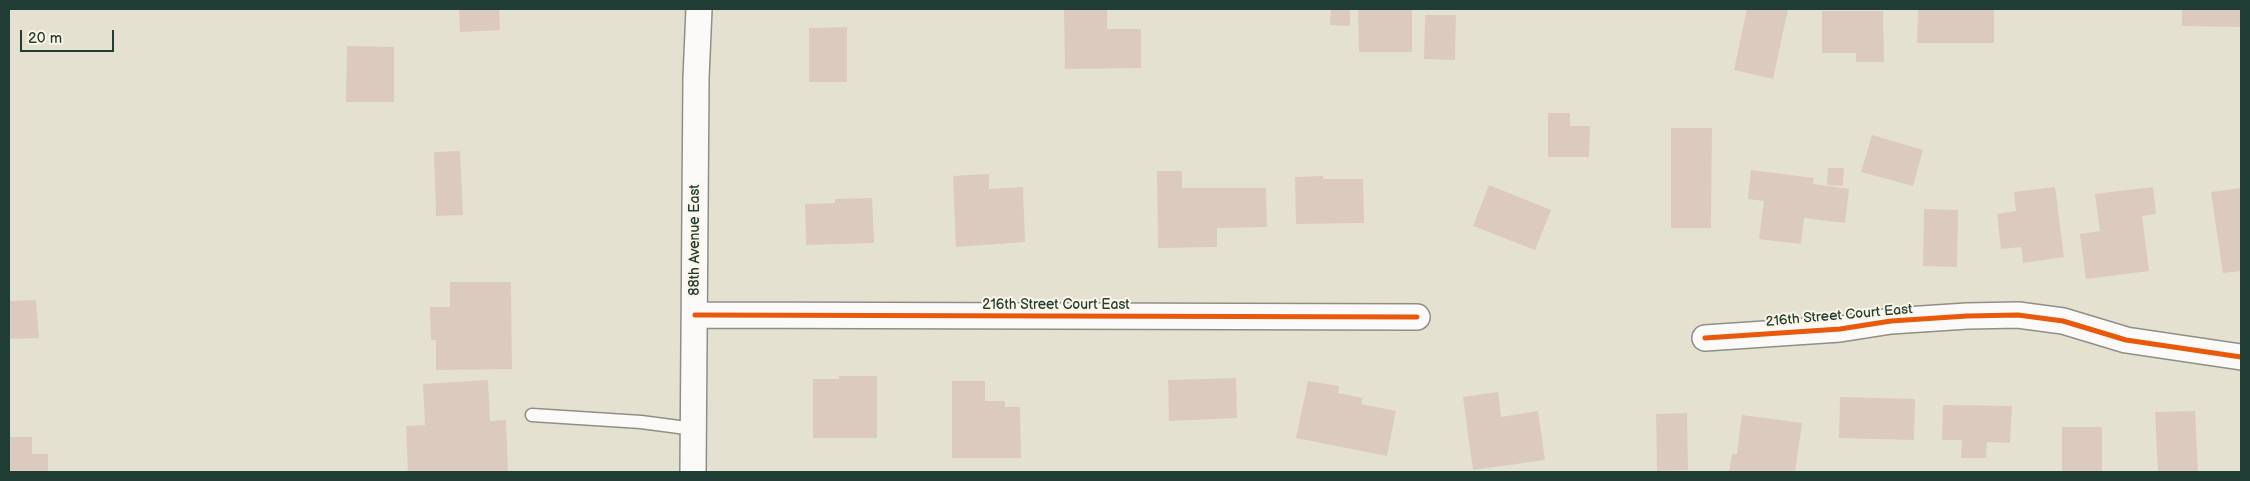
<!DOCTYPE html>
<style>
body{margin:0}
#map{position:relative;width:2250px;height:481px;overflow:hidden;background:#e5e1d0;font-family:"Balsamiq Sans",sans-serif}
canvas{display:block}
.frame{position:absolute;inset:0;border:10px solid #1f3d34;pointer-events:none}
.scale{position:absolute;left:20px;top:30px;width:94px;height:22px;box-sizing:border-box;border:2px solid #1f3d34;border-top:0;padding-left:6px;font-size:15px;line-height:18px;white-space:nowrap;color:#1f3d34;-webkit-text-stroke:4px #fcf5e5;paint-order:stroke}
</style>
<div id="map">
<canvas width="2250" height="481"></canvas>
<div class="frame"></div>
<div class="scale">20 m</div>
</div>
<script>
const ctx = document.querySelector('canvas').getContext('2d');
ctx.lineJoin = 'round';
function fill(path, color) { ctx.fillStyle = color; ctx.fill(path, 'evenodd'); }
function stroke(path, color, width, dash) { ctx.strokeStyle = color; ctx.lineWidth = width; ctx.lineCap = dash ? 'butt' : 'round'; ctx.setLineDash(dash || []); ctx.stroke(path); }
function write(font, color, halo, rows, align = 'center') {
  ctx.font = font + ' "Balsamiq Sans",sans-serif'; ctx.lineWidth = 4; ctx.setLineDash([]); ctx.textBaseline = 'middle'; ctx.strokeStyle = halo; ctx.fillStyle = color; for (const [text, x, y, turn = 0] of rows) {
    ctx.save(); ctx.translate(x, y); ctx.rotate((+turn || 0) * Math.PI / 180); ctx.textAlign = isNaN(turn) ? turn : align; if (halo) ctx.strokeText(text, 0, 0); ctx.fillText(text, 0, 0); ctx.restore();
  }
}
fill(new Path2D(`
 M459 9H499L500 30 460 32Z
 M1064 9H1107V29H1141V68L1065 69Z
 M1331 9H1350V26L1330 25Z
 M1358 9H1412V52H1359Z
 M1747 9H1788L1773 79 1734 70Z
 M1918 9H1994V43H1917Z
 M2182 9H2241V27L2182 26Z
 M1822 11H1883L1884 62H1856V53H1822Z
 M1425 15H1456L1455 60 1424 59Z
 M847 27V82H809V28Z
 M347 46 394 47V102H346Z
 M1548 113H1570V126H1590L1589 157H1548Z
 M1671 128H1712L1711 228H1671Z
 M1872 135 1923 150 1913 186 1861 172Z
 M460 151 463 215 436 216 434 152Z
 M1828 168H1844L1843 186 1827 185Z
 M1751 170 1814 178 1813 184 1849 189 1845 223 1804 218 1801 244 1759 239 1764 201 1748 199Z
 M1157 171H1182V188H1266L1267 227 1217 228V247L1158 248Z
 M989 174V189L1023 187 1025 242 956 247 953 176Z
 M1323 176V179H1363L1364 223 1296 224 1295 177Z
 M1489 185 1551 210 1535 250 1473 226Z
 M2055 187 2064 257 2023 263 2021 247 2001 249 1997 214 2016 211 2014 192Z
 M2153 187 2156 214 2142 216 2149 271 2086 279 2080 234 2100 231 2095 194Z
 M2241 188V271L2223 273 2211 192Z
 M872 198 874 243 806 245 805 204 835 203V199Z
 M1924 209 1958 210 1957 267 1923 266Z
 M450 282H511L512 369 436 370V340H431L430 307H450Z
 M36 300 39 338 9 339V301Z
 M839 376H877V438H813V379H839Z
 M1236 378 1237 418 1169 421 1168 380Z
 M488 380 490 421 506 420 508 472H408L406 426 425 425 423 384Z
 M952 381H985V401H1005V407H1020L1021 458H952Z
 M1308 381 1339 386 1338 393 1363 398 1361 404 1396 411 1387 456 1296 438Z
 M1498 392 1501 417 1538 411 1545 460 1473 470 1463 397Z
 M1840 397 1915 399 1914 440 1839 438Z
 M1943 405 2012 406 2010 443 1987 442 1986 458H1961L1962 440H1942Z
 M2195 411 2198 472H2158L2155 412Z
 M1687 413 1688 470 1657 471 1656 414Z
 M1742 415 1802 423 1795 472H1729L1732 454H1737Z
 M2062 427H2102V472H2062Z
 M9 437H32V454H48V471L9 472Z`), '#ddcabe');
const lane = new Path2D(`
 M532 415 641 422 694 429`);
const street = new Path2D(`
 M695 315 1417 317
 M1705 338 1840 329 1891 321 1967 316 2018 315 2063 321 2126 340 2241 357
 M693 472 696 78 699 9`);
stroke(lane, '#8e9086', 15);
stroke(street, '#8e9086', 28);
stroke(lane, '#fbfaf8', 12);
stroke(street, '#fbfaf8', 25);
stroke(new Path2D(`
 M695 315 1417 317
 M1705 338 1840 329 1891 321 1967 316 2018 315 2063 321 2126 340 2241 357`), '#e8590c', 5);
write('14px', '#1f3d34', '#fcf5e5', [
 ["88th Avenue East",695,240,-90],
 ["216th Street Court East",1056,305],
 ["216th Street Court East",1839,316,-5]
]);
</script>
